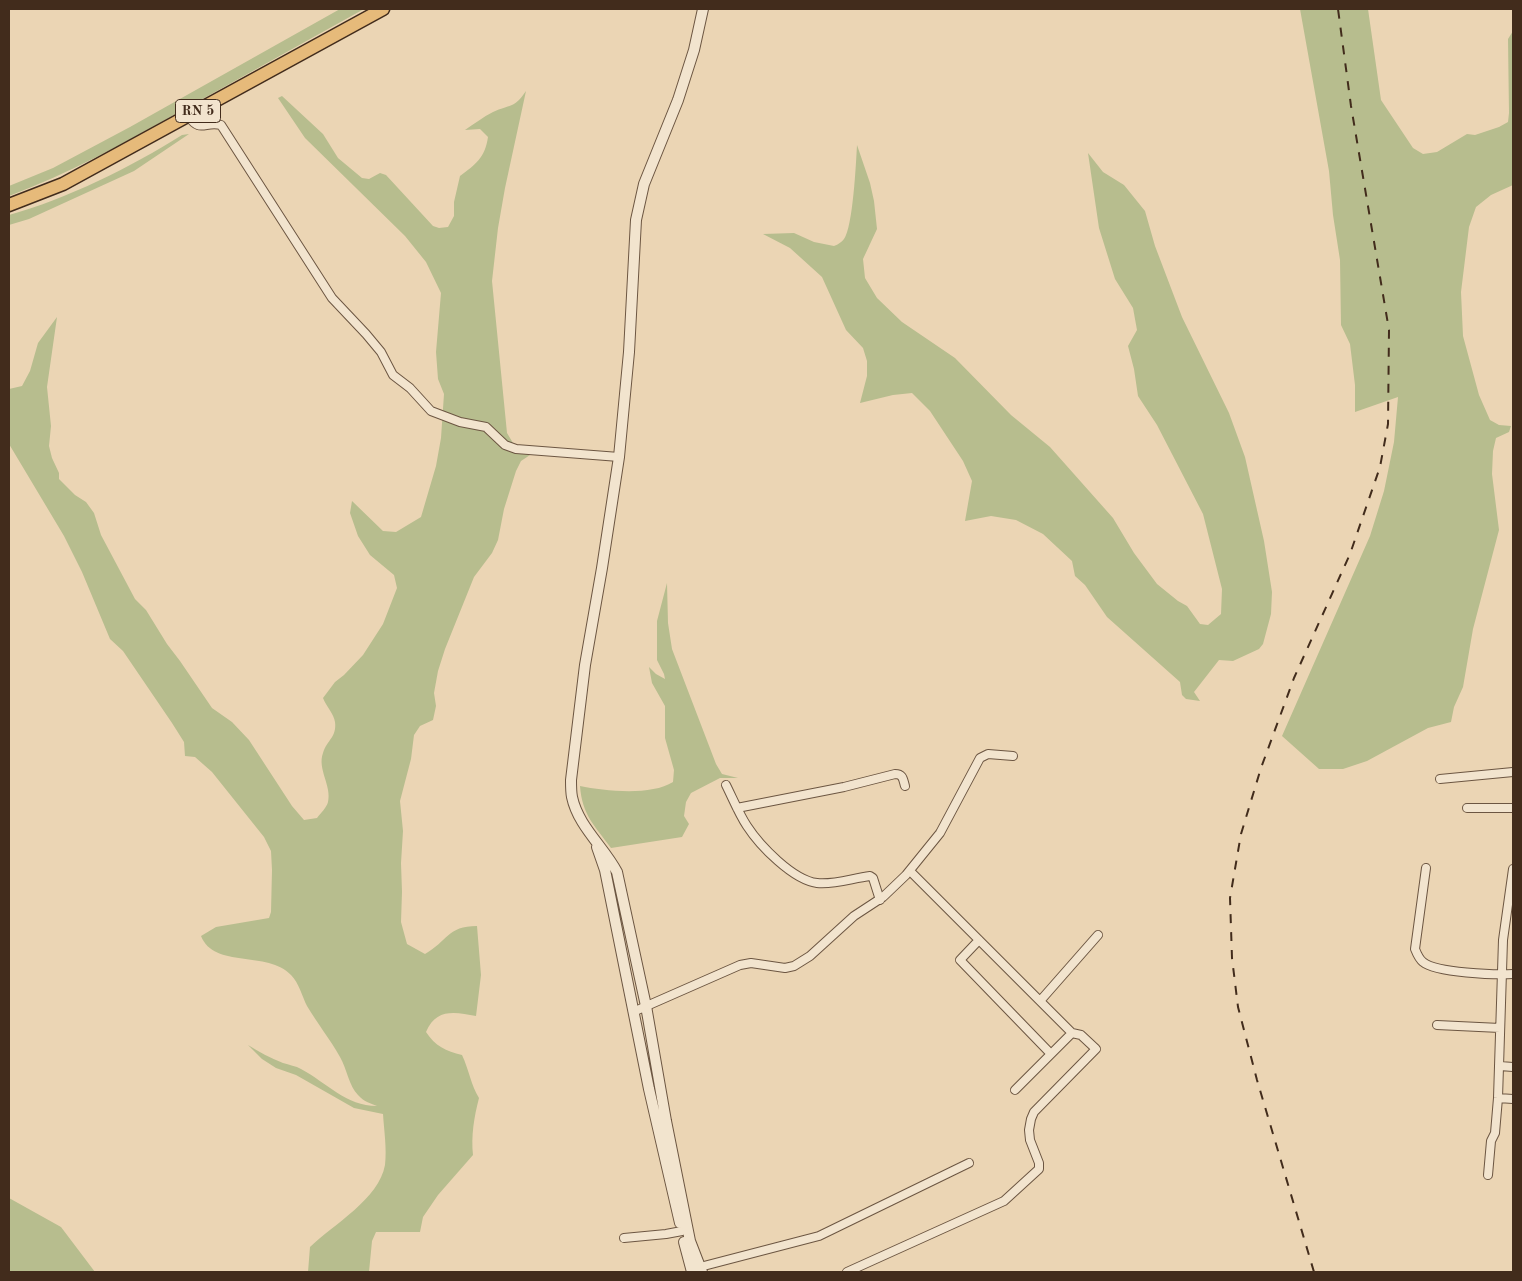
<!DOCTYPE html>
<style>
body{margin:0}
#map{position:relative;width:1522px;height:1281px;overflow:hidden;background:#ebd5b4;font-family:"Old Standard TT",serif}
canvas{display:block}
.frame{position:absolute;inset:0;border:10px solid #422c1c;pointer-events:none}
</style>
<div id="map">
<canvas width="1522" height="1281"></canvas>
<div class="frame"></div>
</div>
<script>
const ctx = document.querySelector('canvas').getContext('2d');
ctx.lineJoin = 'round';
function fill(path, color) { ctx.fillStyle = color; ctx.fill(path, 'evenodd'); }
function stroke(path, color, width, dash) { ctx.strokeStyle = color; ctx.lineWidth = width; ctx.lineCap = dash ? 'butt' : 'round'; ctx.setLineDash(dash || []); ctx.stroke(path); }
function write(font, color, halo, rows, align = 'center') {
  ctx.font = font + ' "Old Standard TT",serif'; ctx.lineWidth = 4; ctx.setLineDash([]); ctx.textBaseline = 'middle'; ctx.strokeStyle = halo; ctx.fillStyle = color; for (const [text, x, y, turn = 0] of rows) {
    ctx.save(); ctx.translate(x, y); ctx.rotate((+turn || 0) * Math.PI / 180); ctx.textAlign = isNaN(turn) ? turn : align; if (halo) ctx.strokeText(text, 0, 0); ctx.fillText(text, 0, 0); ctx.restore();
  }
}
fill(new Path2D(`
 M340 9H364C302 43 241 78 179 112 124 143 68 174 9 196V186L53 168 130 127Z
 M1300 9H1368L1381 100 1413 148 1423 154 1437 152 1467 134 1475 135 1499 127 1508 122 1509 113 1508 39 1513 31V185L1491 195 1476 207 1469 227 1461 292 1463 336 1479 395 1490 420 1499 425 1511 426 1509 432 1496 438 1493 451 1492 474 1499 530 1473 629 1463 687 1454 707 1451 722 1428 728 1367 761 1343 769H1319L1282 736 1370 536 1384 491 1394 442 1398 397 1355 412V385L1350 344 1341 325 1340 260 1333 215 1329 171Z
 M526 91 505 188 498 228 492 281 507 433 513 443 530 455 521 461 516 471 504 509 498 540 492 553 474 577 445 649 438 671 434 693 436 706 433 720 420 726 414 735 411 759 400 801 403 831 401 863 402 892 401 922 407 944 425 954C448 941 447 926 477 926L481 975 476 1016C455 1012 436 1008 426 1032 435 1046 446 1051 462 1055 469 1070 471 1085 479 1098 474 1117 471 1136 473 1155L438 1195 423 1217 420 1232H376L372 1241 369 1272H308L310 1247C334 1224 379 1199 385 1165 387 1149 384 1130 383 1114L354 1108 296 1075 276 1068 262 1059 248 1045C259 1052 270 1058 283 1063 289 1065 296 1066 301 1069 327 1083 346 1106 377 1106 370 1103 364 1102 358 1095 349 1086 347 1069 340 1057 330 1039 317 1023 307 1006 302 996 299 983 291 975 268 950 214 969 201 936L216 927 269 918 271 912 272 870 271 851 264 837 212 772 195 757 185 756 184 742 172 723 123 651 110 639 82 572 64 536 9 444V389L22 386 30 371 38 343 57 317 47 387 51 426 49 446 52 458 59 473V479L75 495 86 502 94 513 101 535 135 599 146 610 167 644 180 661 212 708 232 722 249 740 292 806 304 820 317 818C320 814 327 807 328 802 332 786 317 769 323 753 327 740 337 737 335 722 334 714 326 706 323 698L335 682 344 675 363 655 383 624 397 588 394 575 370 555 358 536 350 513 352 501 383 531 396 532 421 517 436 466 441 438 444 394 438 379 436 352 441 293 426 262 405 236 305 138 278 98 282 96 323 134 338 158 362 178 369 179 380 173 386 175 433 226 439 228 448 227 454 216V202L460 176C475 165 485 158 488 137L480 129 465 130C474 124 483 117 493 112 510 104 514 109 526 91Z
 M189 134 134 171 29 219 9 225V215C67 199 131 167 182 135Z
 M857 145 870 183 874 201 877 229 863 259 865 278 877 298 902 322 955 358 1011 415 1050 447 1113 518 1134 553 1157 584 1178 601 1187 606 1200 624 1208 625 1221 614 1222 589 1203 514 1157 425 1138 396 1134 369 1128 346 1137 330 1133 308 1115 279 1099 228 1088 153 1103 172 1124 185 1145 211 1155 246 1182 317 1229 413 1245 457 1264 541 1272 592 1271 614 1263 644 1259 649 1233 661 1219 660 1194 692 1200 701 1186 699 1182 695 1180 682 1107 617 1085 585 1075 576 1072 561 1043 534 1016 520 991 516 965 521 972 481 963 461 930 411 912 393 893 395 860 403 867 376V361L863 348 846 330 822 277 790 248 763 234 794 233 814 242 834 246C837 245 842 242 844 239 853 227 856 163 857 145Z
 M667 583 668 623 672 649 716 764 722 774 738 778H720L691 793 686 802 684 816 689 824 682 837 611 848C595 826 582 815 580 786 605 791 651 796 673 782L674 770 665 738V706L652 683 649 667 656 674 665 679 664 674 657 660V621Z
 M9 1198 61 1227 95 1272H9Z`), '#b7bd8e');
const minor = new Path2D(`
 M189 117C200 133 205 121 221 125L332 298 366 334 381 352 393 375 410 388 431 411 460 422 486 427 505 445 516 449 619 457
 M1440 779 1513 772
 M726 785C733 799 739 814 747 826 760 846 793 880 817 883 834 885 853 878 870 876L873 878 880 900
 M737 808 844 787 895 774C903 774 903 779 905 786
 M1467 808H1513
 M1426 868 1415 949C1417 954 1419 959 1423 962 1436 973 1496 975 1513 974
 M979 940 960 960 1051 1054
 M1040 1001 1098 935
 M633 1012 740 965 751 963 785 968 794 966 810 956 854 916 883 897 906 875 940 833 980 758 988 754 1013 756
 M1437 1025 1500 1028
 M1500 1066 1513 1067
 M1015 1090 1072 1033
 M1498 1098 1513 1099
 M1488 1175 1491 1141 1495 1133 1498 1098 1503 940 1513 869
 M624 1238 666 1234 682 1231
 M696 1268 819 1236 969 1163
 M847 1272 1004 1201 1039 1169V1163L1030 1140 1029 1130 1031 1119 1034 1112 1096 1049 1081 1035 1072 1033 910 871`);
const tertiary = new Path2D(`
 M597 847 605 870 649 1089 680 1223
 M684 1242 692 1272
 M702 1272 690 1241 666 1121 646 1006 617 872C604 847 578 826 572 797 571 792 571 786 571 780L585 665 602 568 619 457 629 352 636 220 644 184 678 100 694 50 703 9`);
const primary = new Path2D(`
 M9 205 63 184 383 9`);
stroke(minor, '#6c5642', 10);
stroke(tertiary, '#6c5642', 12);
stroke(primary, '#422c1c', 15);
stroke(minor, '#f2e4ce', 8);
stroke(tertiary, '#f2e4ce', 10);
stroke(primary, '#e6ba7a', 12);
stroke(new Path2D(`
 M1314 1272 1257 1080 1238 1007 1232 958 1230 898 1241 834 1261 768 1294 678 1350 554 1380 467 1388 424 1389 330 1351 106 1338 9`), '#422c1c', 2, [9, 9]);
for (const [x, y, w] of [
 [198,111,45]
]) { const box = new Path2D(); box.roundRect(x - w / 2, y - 11.5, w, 23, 4); ctx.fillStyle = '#f2e4ce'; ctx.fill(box); stroke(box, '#422c1c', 1); }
write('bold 14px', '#422c1c', null, [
 ["RN 5",198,111]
]);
</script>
